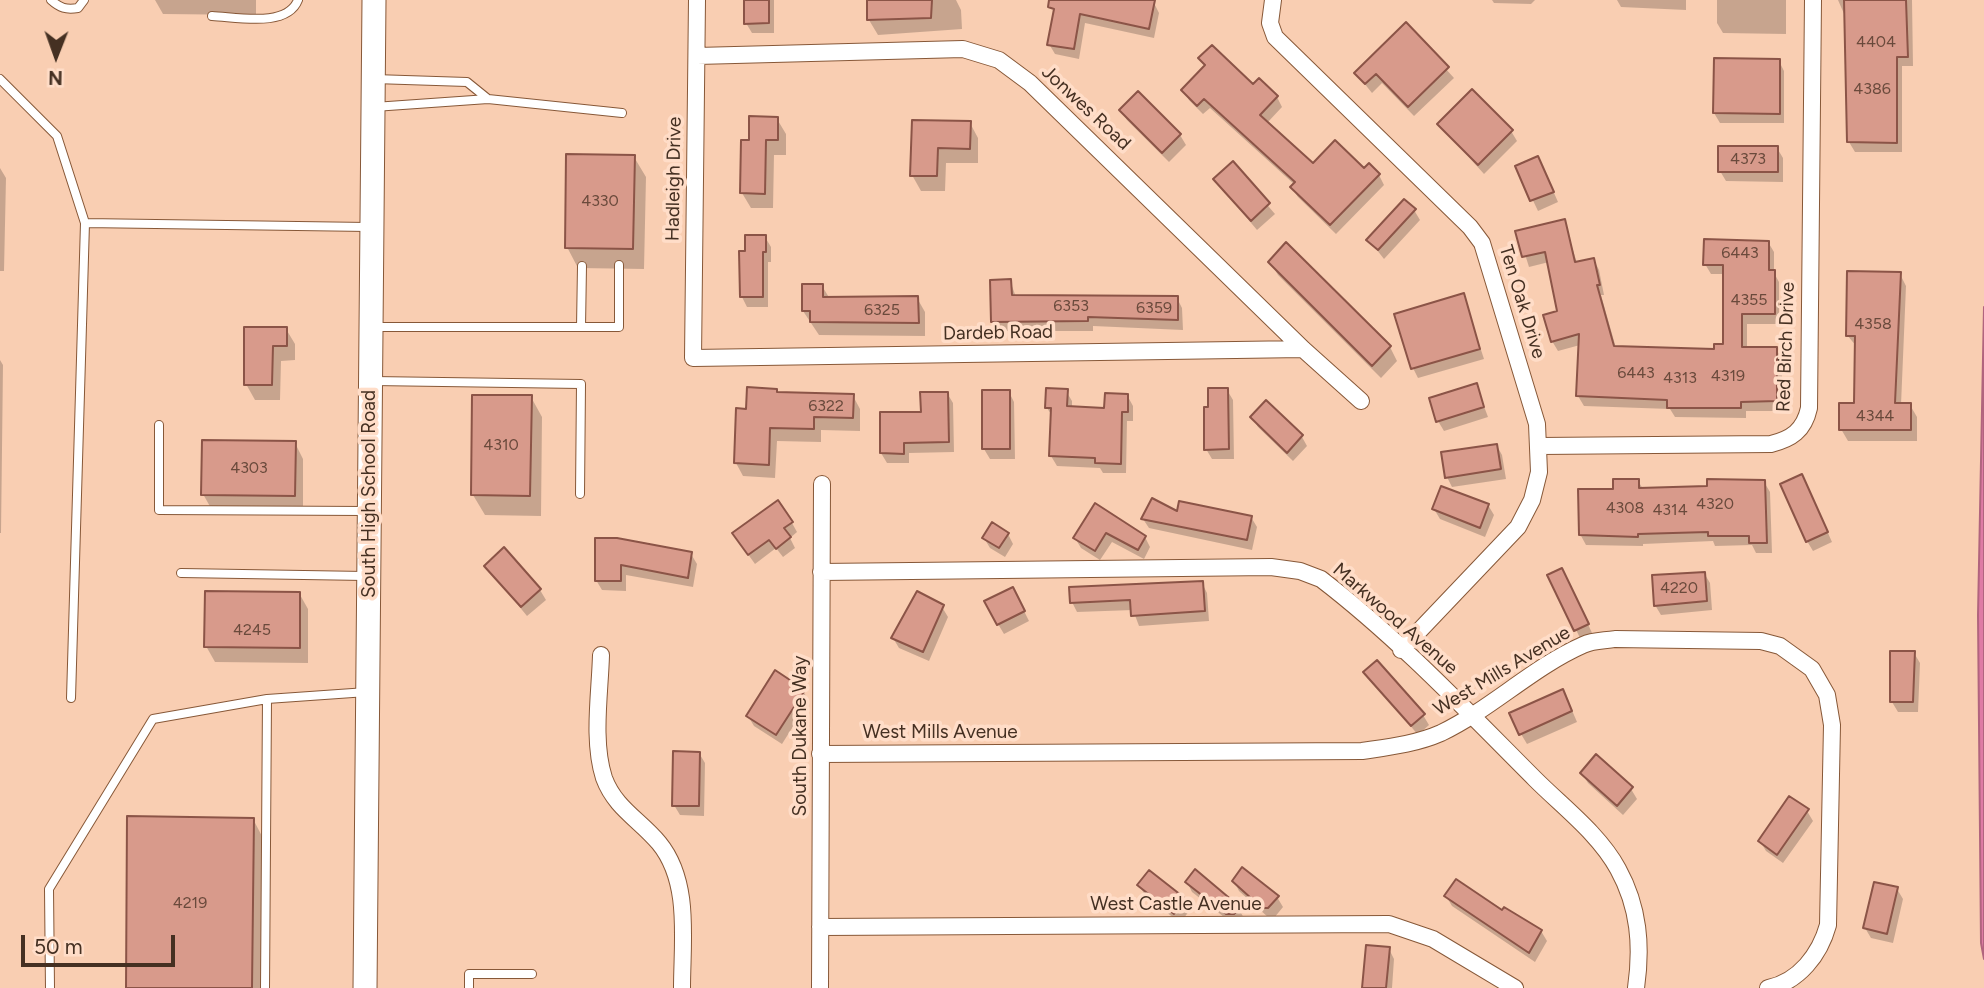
<!DOCTYPE html>
<style>
body{margin:0}
#map{position:relative;width:1984px;height:988px;overflow:hidden;background:#f9ceb2;font-family:Figtree,sans-serif}
canvas{display:block}
.north{position:absolute;left:21px;top:21px;width:70px;height:70px;-webkit-text-stroke:5px #ffddc8;paint-order:stroke;rotate:181deg;font-size:19px;font-weight:700;line-height:28px;text-align:center;color:#453022}
.north::after{content:'';display:block;margin:auto;width:24px;height:32px;background:#453022;clip-path:polygon(50% 0,100% 100%,50% 72%,0 100%)}
.scale{position:absolute;left:21px;top:935px;width:154px;height:32px;box-sizing:border-box;border:4px solid #453022;border-top:0;padding-left:9px;font-size:21px;line-height:24px;white-space:nowrap;color:#453022;-webkit-text-stroke:5px #ffddc8;paint-order:stroke}
</style>
<div id="map">
<canvas width="1984" height="988"></canvas>
<div class="north">N</div>
<div class="scale">50 m</div>
</div>
<script>
const ctx = document.querySelector('canvas').getContext('2d');
ctx.lineJoin = 'round';
function fill(path, color) { ctx.fillStyle = color; ctx.fill(path, 'evenodd'); }
function stroke(path, color, width, dash) { ctx.strokeStyle = color; ctx.lineWidth = width; ctx.lineCap = dash ? 'butt' : 'round'; ctx.setLineDash(dash || []); ctx.stroke(path); }
function write(font, color, halo, rows, align = 'center') {
  ctx.font = font + ' Figtree,sans-serif'; ctx.lineWidth = 7; ctx.setLineDash([]); ctx.textBaseline = 'middle'; ctx.strokeStyle = halo; ctx.fillStyle = color; for (const [text, x, y, turn = 0] of rows) {
    ctx.save(); ctx.translate(x, y); ctx.rotate((+turn || 0) * Math.PI / 180); ctx.textAlign = isNaN(turn) ? turn : align; if (halo) ctx.strokeText(text, 0, 0); ctx.fillText(text, 0, 0); ctx.restore();
  }
}
const water = new Path2D(`
 M1984 307V959L1981 943 1978 615Z`);
fill(water, '#df7ba5');
stroke(water, '#b1647e', 2);
fill(new Path2D(`
 M155 0H256V15L163 14Z
 M746 0H774V33H752L746 23Z
 M869 0H956L961 10 962 29 878 35 869 20Z
 M1057 0 1154 3 1159 13 1154 38 1085 23 1079 59 1055 54 1049 44Z
 M1492 0H1535L1531 4 1494 3Z
 M1617 0H1686V10L1621 7Z
 M1717 0H1786V34L1723 33 1717 23Z
 M1838 0H1912L1913 66H1902V152H1855L1849 142V62L1845 55V16Z
 M1406 25 1454 78 1414 116 1382 83 1372 93 1356 73Z
 M1201 58 1277 97 1282 107 1267 123 1313 166 1364 170 1379 175 1384 185 1336 234 1298 197 1292 188 1295 185 1210 108 1203 114 1189 100 1183 90 1205 66Z
 M1779 61 1784 71V123H1720L1714 113Z
 M1121 111 1180 135 1186 145 1169 162 1127 120Z
 M777 119 786 134V155H774L773 208H751L742 193 751 142Z
 M914 121 970 123 978 138V163H946L945 191H921L912 175Z
 M1439 124 1511 131 1517 141 1484 174Z
 M1777 148 1783 158V182L1726 181 1720 171Z
 M634 157 646 177 644 269 578 268 567 247Z
 M1232 164 1275 214 1257 230 1215 180Z
 M1517 167 1543 168 1558 202 1538 211Z
 M0 168 6 178 4 271H0Z
 M1414 210 1420 220 1384 259 1369 240Z
 M1564 221 1577 263 1594 260 1599 270 1604 295H1601L1616 348 1716 350 1725 346V274H1711L1705 264 1768 242 1774 252V273L1779 282V324H1747V349H1776L1782 359V411H1746V418L1675 417 1670 409 1584 406 1578 396 1580 345 1558 351 1552 341 1559 312 1549 262 1529 267 1518 232Z
 M765 237 771 247V262H768V307H747L742 297 747 252Z
 M1286 245 1390 347 1397 361 1381 378 1278 275 1270 262Z
 M1900 274 1906 286 1901 405H1910L1917 417V441H1848L1841 429 1856 405 1857 347 1847 335Z
 M1010 281 1016 297 1177 298 1182 308 1183 330 1093 326V331H999L993 321Z
 M822 286 830 299 917 298 925 312V336L819 335 803 311Z
 M1463 295 1484 359 1418 378 1413 368Z
 M246 328 286 329 295 344V360L281 361 280 400H255L246 384Z
 M0 360 3 365 1 533H0Z
 M1476 385 1488 417 1444 431 1438 421Z
 M1227 390 1233 400 1234 459H1212L1206 449Z
 M1066 391 1072 401V408L1106 410 1127 395 1133 406V421H1127L1126 473H1103L1100 468 1057 466 1051 456 1053 417 1047 408Z
 M1009 392 1014 402 1015 459H990L984 449Z
 M947 393 953 403 954 452 909 453V463H887L881 453Z
 M778 394 853 396 860 409V431L821 430V442L777 441 775 478 743 476 736 463 747 410Z
 M531 397 542 417 541 516 485 515 473 495Z
 M1252 417 1302 437 1307 446 1293 461 1258 427Z
 M295 443 303 459V511L212 510 203 494Z
 M1497 446 1502 455 1506 479 1452 487 1447 477Z
 M1638 481 1643 489 1709 488 1764 482 1770 492 1772 553H1756L1752 545 1715 546 1713 541 1643 544V546L1586 545 1580 534Z
 M1807 486 1832 542 1813 551 1807 541Z
 M1096 505 1145 537 1150 547 1144 559 1112 542 1100 560 1081 548 1075 538Z
 M1488 505 1494 515 1485 537 1440 519 1434 509Z
 M1178 514 1251 517 1257 527 1252 550 1149 528 1143 519Z
 M792 523 797 532 790 538 795 548 783 557 776 548 755 564 740 543Z
 M1008 534 1013 544 1005 557 990 548 984 538Z
 M617 540 691 554 697 564 693 587 626 575V591L602 590 596 580Z
 M486 566 540 590 546 600 527 616Z
 M1704 573 1710 583 1712 610 1661 615 1655 605Z
 M1550 576 1567 580 1593 635 1581 640Z
 M1202 583 1207 593 1209 621 1139 626 1133 610 1077 612 1072 602Z
 M299 593 308 609V663L215 662 206 646Z
 M1018 599 1029 621 1004 634 998 624Z
 M942 607 948 617 929 661 899 648 893 638Z
 M1914 653 1920 663 1918 712H1898L1892 702Z
 M1366 672 1423 715 1429 725 1418 735Z
 M803 691 809 701 782 744 754 726 748 716Z
 M1568 701 1577 722 1527 744 1521 734Z
 M699 753 705 763 704 816 680 815 674 805Z
 M1582 773 1631 789 1637 799 1623 815 1588 783Z
 M1807 811 1813 821 1783 863 1766 851 1760 841Z
 M253 819 264 840 263 988H127Z
 M1234 881 1277 897 1283 907 1274 918H1269L1239 891Z
 M1187 882 1238 908 1244 918 1233 924 1192 892Z
 M1139 885 1185 900 1190 910 1180 923 1145 895Z
 M1897 889 1903 899 1893 943 1871 938 1865 928Z
 M1446 896 1541 931 1547 941 1535 962 1452 906Z
 M1389 949 1394 959 1392 988H1364Z`), '#0003');
const building = new Path2D(`
 M744 0H769V23L744 24Z
 M867 0H932L931 18 867 20Z
 M1049 0H1155L1149 29 1080 14 1074 49 1047 45 1054 9 1048 7Z
 M1844 0H1906L1908 57H1897V143L1847 142Z
 M1406 22 1449 67 1408 107 1376 74 1365 84 1354 73Z
 M1212 45 1253 84 1259 78 1278 96 1260 115 1313 163 1335 140 1364 168 1369 163 1380 174 1330 225 1290 187 1295 182 1204 99 1197 106 1181 90 1205 65 1198 58Z
 M1714 58 1780 59V114L1713 113Z
 M1472 89 1513 130 1478 165 1437 124Z
 M1138 91 1181 134 1162 153 1119 110Z
 M749 116 778 117V140H766L765 194 740 193 741 140H749Z
 M912 120 971 121 970 149 938 148 937 176H910Z
 M1718 146H1778V172H1718Z
 M566 154 635 155 633 249 565 248Z
 M1538 156 1554 192 1530 201 1515 166Z
 M1233 161 1270 203 1251 221 1213 179Z
 M1404 199 1416 209 1378 250 1366 240Z
 M1565 219 1575 262 1594 258 1600 285H1597L1614 346 1714 349V344H1723V265H1703L1704 239 1769 241V270H1775V314H1742V347H1777V401L1741 402V408H1667V400L1576 396 1579 334 1551 342 1543 315 1557 311 1545 252 1522 257 1515 231Z
 M745 235H766V252H763V297H740L739 251H745Z
 M1286 242 1391 346 1372 366 1268 262Z
 M1847 271 1901 272 1895 403H1911V430H1839V403H1854L1855 336H1846Z
 M1011 279 1012 295 1178 296V320L1088 317V321L991 322 990 280Z
 M802 284H823V297L918 296 919 323 810 322V311H802Z
 M1464 293 1480 349 1411 369 1394 314Z
 M244 327H287V346H273L272 385H244Z
 M1477 383 1484 407 1436 422 1429 398Z
 M747 387 777 389V392L854 394 853 418 814 417V429L770 428 769 465 734 463 736 408 746 409Z
 M1046 388 1068 389 1067 406 1104 408 1105 393 1128 394V412H1122L1121 464 1095 463V458L1049 456 1051 408H1045Z
 M1208 388H1228L1229 449 1204 450V407H1208Z
 M982 390H1010V449H982Z
 M920 392H948L949 442 904 443V454L880 453V412H921Z
 M472 395H532L530 496 471 495Z
 M1266 400 1303 435 1287 453 1250 417Z
 M202 440 296 441 295 496 201 495Z
 M1497 444 1501 469 1445 478 1441 452Z
 M1802 474 1828 532 1806 542 1780 484Z
 M1613 479H1639V488L1707 486V479L1765 480 1767 543H1749V536H1708V532L1638 534V537L1579 535 1578 489H1613Z
 M1441 486 1489 504 1480 528 1432 509Z
 M1152 498 1177 511 1179 501 1252 516 1247 540 1141 519Z
 M778 500 793 522 784 528 791 537 776 549 769 540 748 555 732 533Z
 M1095 503 1146 536 1138 550 1106 533 1095 551 1073 538Z
 M992 522 1009 533 999 548 982 538Z
 M595 538H617L692 552 688 578 621 565V581H595Z
 M504 547 541 589 521 607 484 566Z
 M1562 568 1589 624 1574 631 1547 575Z
 M1705 572 1707 601 1654 606 1652 575Z
 M1203 581 1205 611 1131 616 1130 600 1070 603 1069 587Z
 M1013 587 1025 611 997 625 984 601Z
 M205 591 300 592V648L204 647Z
 M917 591 944 605 923 652 891 638Z
 M1890 651H1915L1913 702H1890Z
 M1377 660 1425 714 1411 726 1363 672Z
 M775 670 805 690 776 735 746 716Z
 M1563 689 1572 711 1519 735 1509 713Z
 M673 751 700 752 699 806H672Z
 M1596 754 1633 787 1617 806 1580 773Z
 M1789 796 1809 809 1777 855 1758 841Z
 M127 816 254 818 252 988H126Z
 M1242 867 1279 896 1268 908H1262L1232 881Z
 M1195 869 1240 907 1234 914H1226L1185 882Z
 M1149 870 1186 899 1174 914 1137 885Z
 M1456 879 1502 910 1504 907 1542 930 1529 953 1444 896Z
 M1874 882 1898 887 1887 934 1863 928Z
 M1366 945 1390 947 1386 988H1362Z`);
fill(building, '#d89a8b');
stroke(building, '#8b5447', 2);
const lane = new Path2D(`
 M51 0C60 8 66 10 78 8L84 0
 M212 16C237 17 287 28 298 0
 M0 79 57 136 85 223 71 698
 M374 79 467 82 488 99
 M374 107 488 99 622 113
 M85 223 368 227
 M373 327H581L582 266
 M581 327H619V265
 M373 381 581 384 580 494
 M159 425V510L366 511
 M181 573 365 576
 M50 988 49 889 153 719 267 699
 M265 988 267 699 367 692
 M469 988V974H532`);
const street = new Path2D(`
 M697 0 693 358 1303 349
 M1273 0 1270 23 1275 37 1470 227 1482 243 1537 424 1539 472 1532 500 1518 527 1401 650
 M697 56 963 49 999 60 1030 83 1303 349 1361 401
 M1540 446 1771 444C1791 439 1804 431 1809 408L1813 0
 M821 572 1271 567 1300 571 1321 579C1398 638 1467 711 1535 779 1563 807 1599 834 1618 869 1639 907 1642 946 1636 988
 M601 655C600 693 592 741 604 778 615 808 640 820 659 843 691 882 682 941 682 988
 M820 754 1362 751C1389 747 1416 744 1441 733 1491 709 1533 667 1583 645 1594 640 1604 641 1615 639L1761 641 1780 646 1812 669 1827 695 1832 725 1828 925C1820 954 1799 982 1768 988
 M820 927 1389 924 1433 939 1515 988
 M820 988 822 484`);
const secondary = new Path2D(`
 M365 988 374 0`);
stroke(lane, '#875838', 10);
stroke(street, '#875838', 18);
stroke(secondary, '#875838', 25);
stroke(lane, '#fff', 8);
stroke(street, '#fff', 16);
stroke(secondary, '#fff', 23);
write('16px', '#6a4a3c', null, [
 ["4404",1876,42],
 ["4386",1872,89],
 ["4373",1748,159],
 ["4330",600,201],
 ["6443",1740,253],
 ["4355",1749,300],
 ["6353",1071,306],
 ["6359",1154,308],
 ["6325",882,310],
 ["4358",1873,324],
 ["6443",1636,373],
 ["4319",1728,376],
 ["4313",1680,378],
 ["6322",826,406],
 ["4344",1875,416],
 ["4310",501,445],
 ["4303",249,468],
 ["4320",1715,504],
 ["4308",1625,508],
 ["4314",1670,510],
 ["4220",1679,588],
 ["4245",252,630],
 ["4219",190,903]
]);
write('19px', '#453022', '#ffddc8', [
 ["Jonwes Road",1086,108,43],
 ["Hadleigh Drive",674,179,-89],
 ["Ten Oak Drive",1522,302,73],
 ["Dardeb Road",998,333,-1],
 ["Red Birch Drive",1786,347,-88],
 ["South High School Road",369,494,-90],
 ["Markwood Avenue",1395,619,41],
 ["West Mills Avenue",1502,671,-31],
 ["West Mills Avenue",940,732],
 ["South Dukane Way",800,736,-90],
 ["West Castle Avenue",1176,904]
]);
</script>
